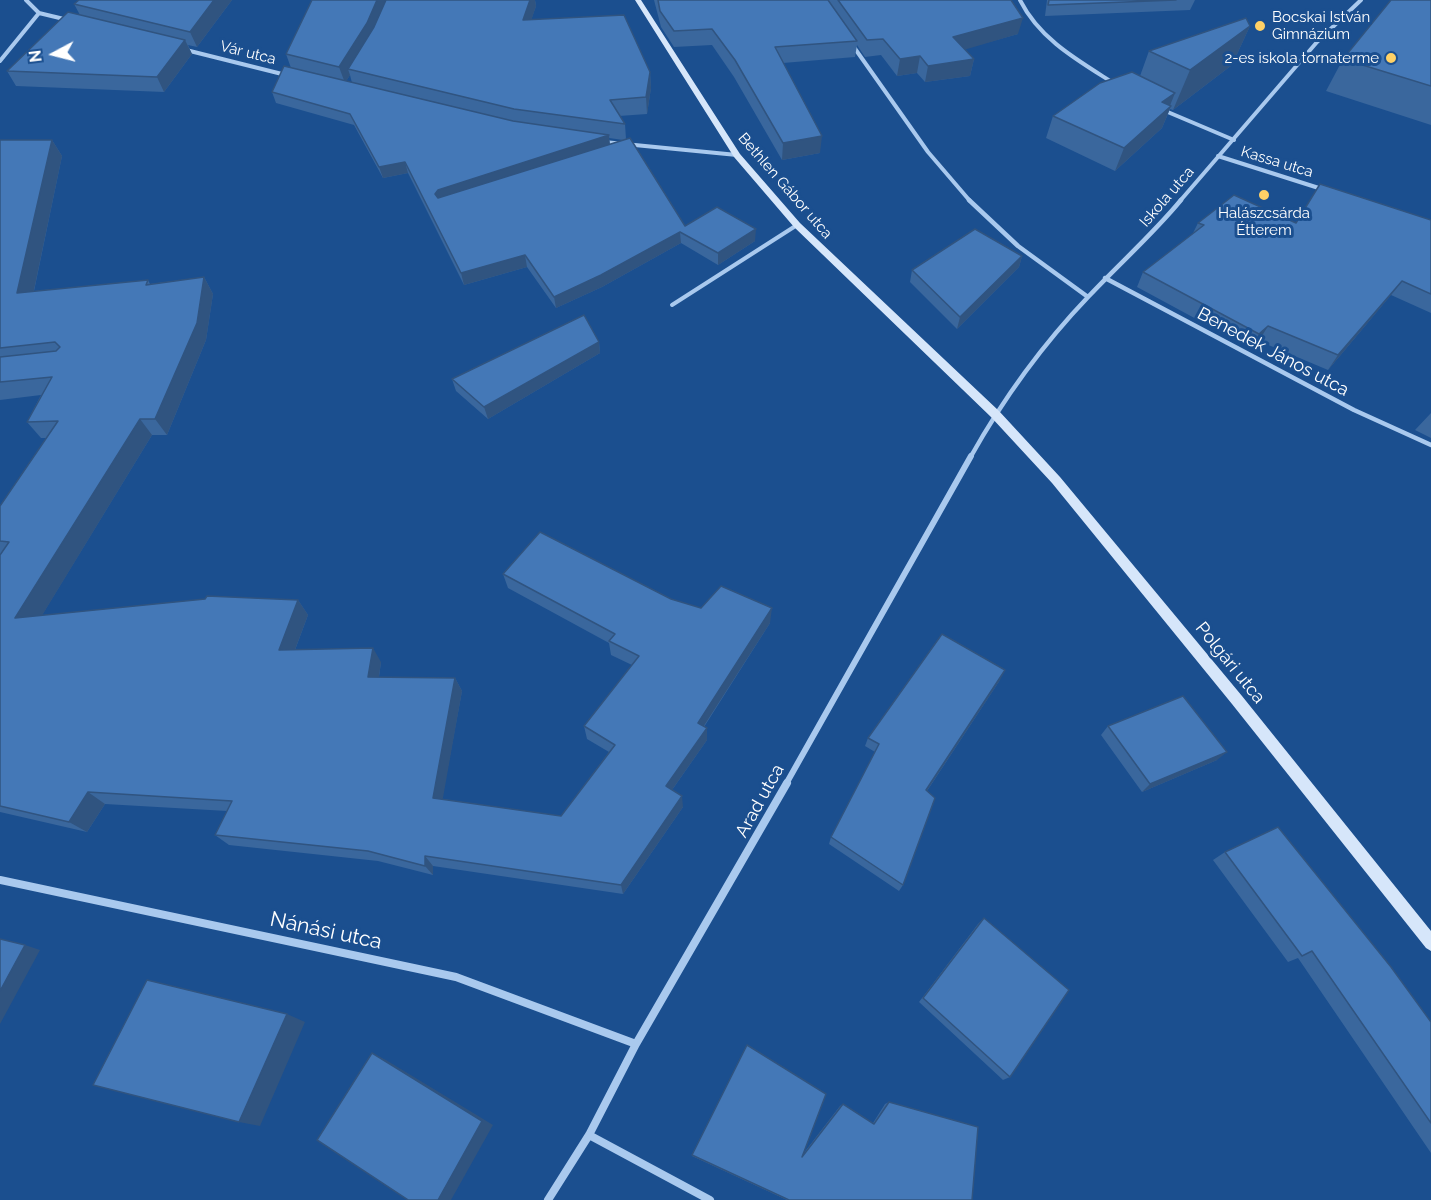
<!DOCTYPE html>
<meta charset="utf-8">
<style>
body{margin:0}
#map{position:relative;width:1431px;height:1200px;overflow:hidden;background:#1b4f8f;font-family:Raleway,sans-serif}
canvas{display:block}
.north{position:absolute;left:24px;top:24px;width:60px;height:60px;-webkit-text-stroke:4px #1b4f8f;paint-order:stroke;rotate:263deg;font-size:16px;font-weight:700;line-height:24px;text-align:center;color:#fff}
.north::after{content:'';display:block;margin:auto;width:21px;height:27px;background:#fff;clip-path:polygon(50% 0,100% 100%,50% 72%,0 100%)}
</style>
<div id="map">
<canvas width="1431" height="1200"></canvas>
<div class="north">N</div>
</div>
<script>
const ctx = document.querySelector('canvas').getContext('2d');
ctx.lineJoin = 'round';
function stroke(path, color, width, dash) { ctx.strokeStyle = color; ctx.lineWidth = width; ctx.lineCap = dash ? 'butt' : 'round'; ctx.setLineDash(dash || []); ctx.stroke(path); }
function fill(path, color) { ctx.fillStyle = color; ctx.fill(path, 'evenodd'); }
function write(font, color, halo, rows, align = 'center') {
  ctx.font = font + ' Raleway,sans-serif'; ctx.lineWidth = 6; ctx.setLineDash([]); ctx.textBaseline = 'middle'; ctx.strokeStyle = halo; ctx.fillStyle = color; for (const [text, x, y, turn = 0] of rows) {
    ctx.save(); ctx.translate(x, y); ctx.rotate((+turn || 0) * Math.PI / 180); ctx.textAlign = isNaN(turn) ? turn : align; if (halo) ctx.strokeText(text, 0, 0); ctx.fillText(text, 0, 0); ctx.restore();
  }
}
stroke(new Path2D(`
 M672 305 797 225`), '#a9c9ee', 4);
stroke(new Path2D(`
 M1020 0C1040 40 1079 61 1115 84
 M39 13 68 20
 M851 43 928 152 970 201
 M182 49 286 75
 M0 61 39 13 26 0
 M1163 110 1234 140
 M604 142 737 155
 M1218 156 1325 190
 M1180 201 1317 42 1361 0`), '#a9c9ee', 4);
stroke(new Path2D(`
 M969 200 1018 246 1088 297
 M1105 278 1354 410 1431 445
 M970 458C1003 399 1043 344 1089 296 1120 263 1153 234 1181 200`), '#a9c9ee', 4.5);
stroke(new Path2D(`
 M786 784 971 456`), '#a9c9ee', 6);
stroke(new Path2D(`
 M0 880 456 977 636 1044
 M589 1135 710 1200
 M548 1200 589 1135 636 1044 787 783`), '#a9c9ee', 8);
fill(new Path2D(`
 M635 0H641L740 154 800 223 999 411 1060 477 1242 696 1431 931V951L1426 948 1232 704 1052 483 991 417 794 227 734 157Z`), '#d6e6fa');
fill(new Path2D(`
 M232 0 197 47 188 45 192 54 164 92 16 86 7 71 80 15 74 4Z
 M312 0H535L536 6 531 20 650 72 651 88 647 114 619 116 625 124 626 139 685 226 755 241 718 265 681 243 602 287 556 308 527 267 464 285 408 173 383 178 354 125 276 103 272 92 291 68 286 54ZM350 75 352 83 346 81ZM609 138 623 140 610 144Z
 M654 0H1011L1018 34 964 49 974 59 970 76 925 82 917 73 897 76 881 55 865 57 857 45 855 57 783 63 820 153 782 160 734 77 712 45 674 47 661 27Z
 M1047 0H1195L1190 10 1045 16Z
 M1431 0V125L1326 91 1343 59Z
 M1250 26 1232 65 1173 110 1170 109 1162 128 1115 171 1046 138 1053 116 1140 76 1149 51Z
 M0 140H52L62 156 34 291 148 280 150 284 204 277 213 294 206 340 167 435H152L42 615 298 600 308 615 295 650 381 662 379 677 455 678 462 691 442 799 561 816 609 752 587 739 584 726 632 665 611 655 609 643 508 588 503 574 671 599 701 608 770 623 704 727 707 740 672 790 683 807 623 894 433 866V875L378 861 229 845 215 835 227 811 105 804 87 832 0 812V506L47 438H41L27 422 41 395 0 400Z
 M1431 220V313L1391 295 1328 370 1259 341 1250 348 1137 287 1143 272 1192 235 1198 223H1296Z
 M1022 256 1019 267 957 329 910 282 912 270Z
 M599 342 600 353 488 419 456 391 452 379Z
 M1431 413V438L1415 430Z
 M1000 680 927 791 903 885 899 891 829 844 831 837 875 752 865 746 868 738Z
 M1108 726 1217 760 1142 792 1101 735Z
 M1225 852 1431 1022V1153L1298 958 1288 962 1213 860Z
 M984 918 1010 1077 1003 1080 919 1002 978 924Z
 M889 1102 972 1200H787L692 1156V1155L803 1154 840 1106 843 1104 873 1123 885 1104Z`), '#3a679d');
fill(new Path2D(`
 M214 0H232L197 47 190 32Z
 M377 0H388L352 70 348 69 350 75 345 83 339 67Z
 M530 0H535L536 6 526 36 523 20Z
 M1023 18 1018 34 950 54 953 37Z
 M1250 26 1232 65 1173 110 1190 70Z
 M185 40 192 54 164 92 157 77Z
 M920 56 917 73 897 76 900 59Z
 M974 59 970 76 925 82 928 66Z
 M650 72 651 88 647 114 646 97Z
 M1175 93 1169 108 1171 106 1162 128 1115 171 1124 148 1162 102Z
 M609 135 610 147 439 206 435 194 438 190Z
 M822 136 820 153 782 160 783 143Z
 M52 140 62 156 30 309 17 293Z
 M405 162 408 173 383 178 379 167Z
 M756 229 755 241 718 265V253Z
 M680 232 681 243 602 287 556 308 554 297Z
 M525 255 527 267 464 285 461 273Z
 M1022 256 1019 267 957 329 960 317Z
 M204 277 213 294 206 340 167 435 155 419Z
 M1402 281 1391 295 1328 370 1338 355Z
 M1268 326 1259 341 1250 348 1259 334Z
 M599 342 600 353 488 419 484 407Z
 M140 419 152 435 32 632 15 618Z
 M298 600 308 615 290 663 279 650Z
 M772 608 770 623 698 735V723Z
 M373 648 381 662 377 690 368 677Z
 M1005 670 1000 680 922 798 926 790Z
 M455 678 462 691 441 809 433 798Z
 M707 728V740L667 797 666 786Z
 M1227 752 1217 760 1142 792 1150 784Z
 M88 792 105 804 87 832 69 822Z
 M682 796 683 807 623 894 621 885Z
 M425 856 433 866V875L425 866Z
 M25 945 40 950 0 1024V991Z
 M287 1014 305 1022 260 1126 239 1122Z
 M372 1053 386 1060 493 1125 451 1200H438Z`), '#305480');
const building = new Path2D(`
 M79 0H214L190 32 74 4Z
 M312 0H377L367 23 339 67 286 54Z
 M386 0H530L523 20 624 15 650 72 646 97 610 100 625 124 514 109 348 69 374 27Z
 M658 0H828L857 41 775 47 822 136 783 143 735 60 712 29 674 31 660 11Z
 M838 0H1011L1023 18 953 37 974 59 928 66 920 56 900 59 883 39 867 40Z
 M1049 0H1176L1048 5Z
 M1391 0H1431V86L1343 59Z
 M68 12 185 40 157 77 7 71Z
 M1246 18 1250 26 1190 70 1149 51Z
 M284 66 513 121 609 135 438 190 435 194 438 198 630 138 685 226 717 207 756 229 718 253 680 232 601 275 554 297 525 255 461 273 405 162 379 167 350 114 272 92Z
 M1132 72 1175 93 1162 102 1171 106 1124 148 1053 116 1100 83Z
 M0 140H52L17 293 148 280 146 285 204 277 197 323 155 419H140L15 618 205 599 207 596 298 600 279 650 373 648 368 677 455 678 433 798 561 816 615 745 584 726 639 656 609 641 615 634 503 574 540 532 671 599 701 608 721 586 772 608 698 723 707 728 666 786 682 796 621 885 425 856V866L368 851 215 835 232 801 88 792 69 822 0 806V555L9 542 0 541V506L58 421 27 422 52 377 0 382V357L56 351 60 347 55 342 0 348Z
 M1320 184 1431 220V294L1402 281 1338 355 1268 326 1259 334 1143 272 1204 225 1198 223 1234 195 1296 223Z
 M975 229 1022 256 960 317 912 270Z
 M584 315 599 342 484 407 452 379Z
 M942 634 1005 670 926 790 935 798 903 885 831 837 879 744 868 738Z
 M1183 696 1227 752 1150 784 1108 726Z
 M1278 827 1391 967 1431 1022V1123L1312 951 1302 956 1225 852Z
 M984 918 1069 990 1010 1077 923 998Z
 M0 939 25 945 0 991Z
 M147 980 287 1014 239 1122 93 1085Z
 M747 1045 826 1094 802 1157 843 1104 874 1124 889 1102 978 1127 972 1200H789L692 1155Z
 M372 1053 482 1121 438 1200H408L317 1140Z`);
fill(building, '#4478b7');
stroke(building, '#305480', 1.5);
for (const [x, y, r, color] of [
 [1260,26,6,"#ffd166"],
 [1391,58,6,"#ffd166"],
 [1264,195,6,"#ffd166"]
]) { const dot = new Path2D(); dot.arc(x, y, r, 0, 2 * Math.PI); ctx.fillStyle = color; ctx.fill(dot); stroke(dot, '#1b4f8f', 2); }
write('15px', '#fff', '#1b4f8f', [
 ["Bocskai István",1272,17],
 ["Gimnázium",1272,34],
 ["2-es iskola tornaterme",1379,58,"right"],
 ["Halászcsárda",1264,213,"center"],
 ["Étterem",1264,230,"center"]
], 'left');
write('15px', '#fff', '#1b4f8f', [
 ["Vár utca",248,53,14],
 ["Kassa utca",1277,162,17],
 ["Bethlen Gábor utca",785,186,49],
 ["Iskola utca",1167,197,-49]
]);
write('18px', '#fff', '#1b4f8f', [
 ["Benedek János utca",1273,352,28],
 ["Polgári utca",1230,663,51],
 ["Arad utca",760,801,-61]
]);
write('21px', '#fff', '#1b4f8f', [
 ["Nánási utca",326,931,12]
]);
</script>
